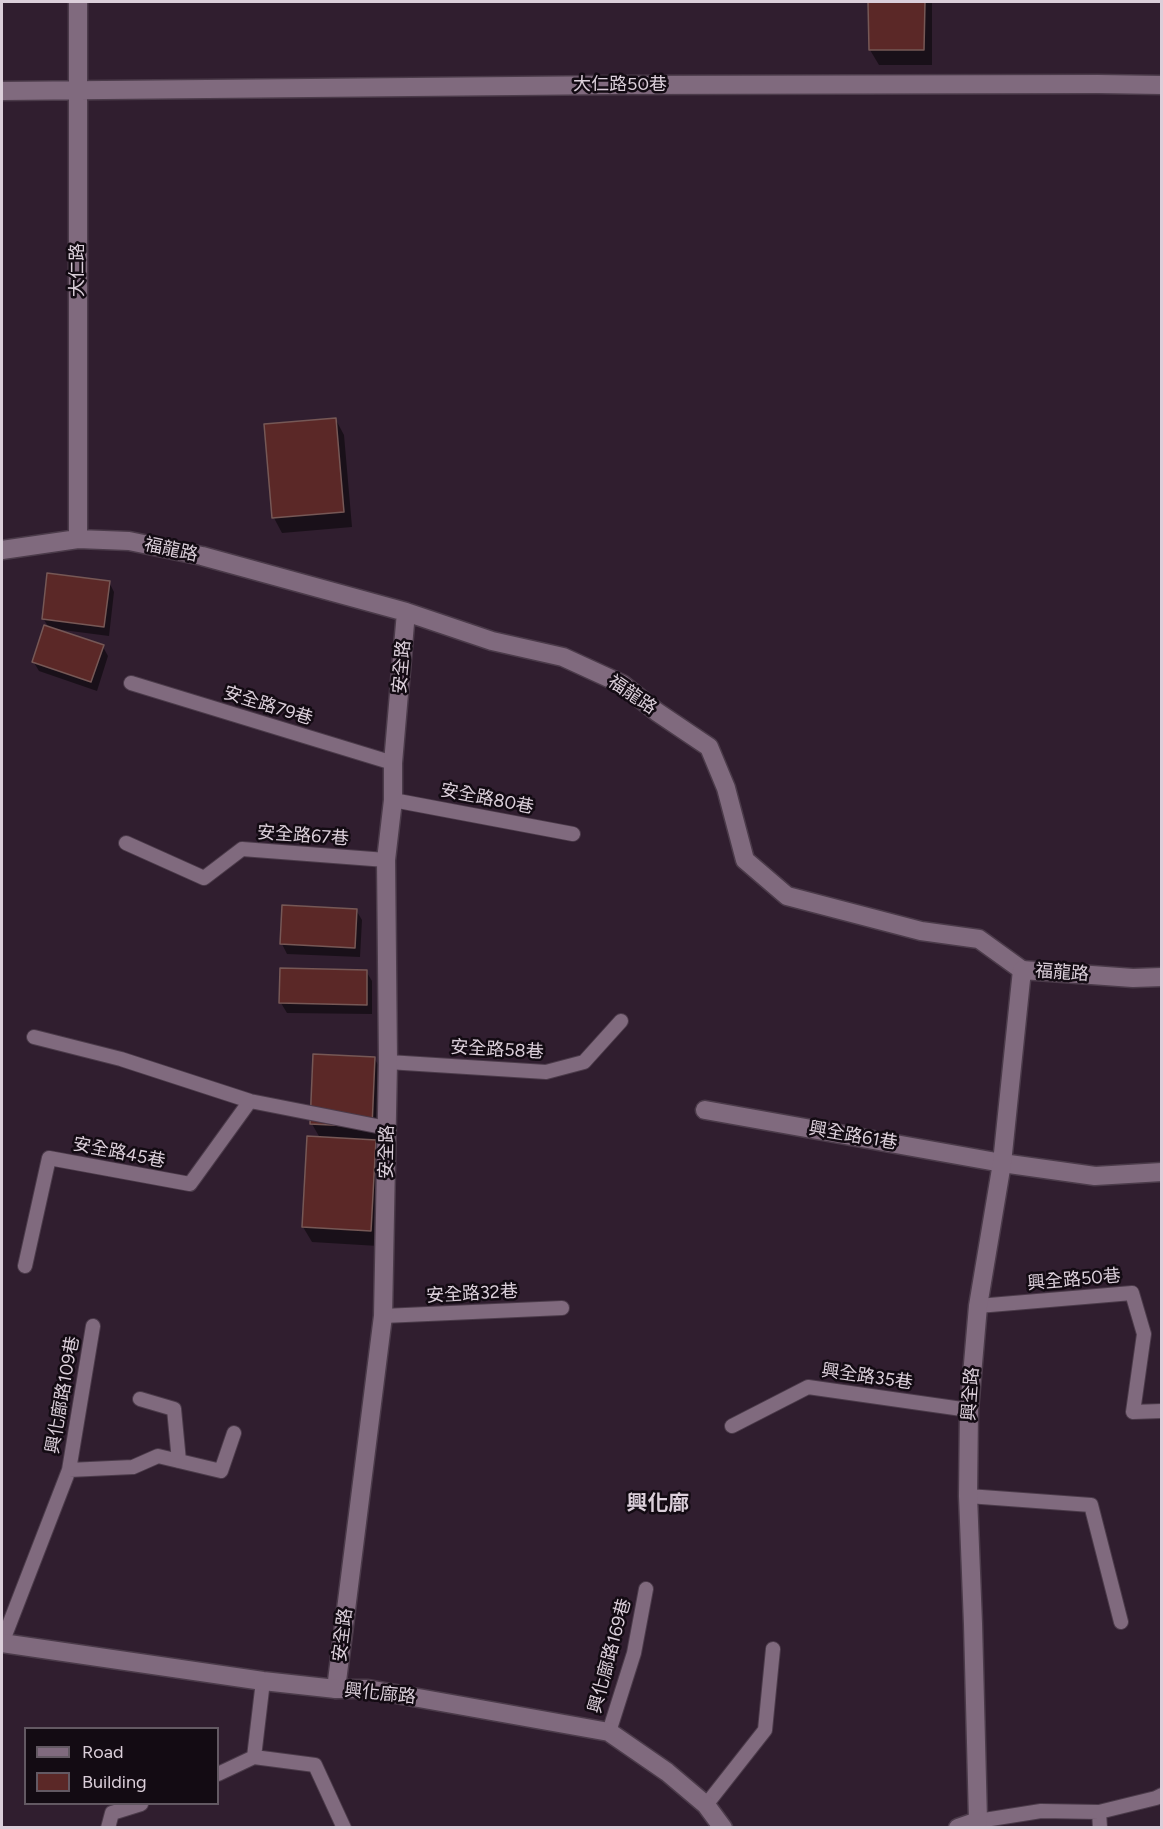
<!DOCTYPE html>
<meta charset="utf-8">
<style>
body{margin:0}
#map{position:relative;width:1163px;height:1829px;overflow:hidden;background:#301e2f;font-family:Figtree,sans-serif}
canvas{display:block}
.frame{position:absolute;inset:0;border:3px solid #dbcfda;pointer-events:none}
.legend{position:absolute;left:24px;top:1727px;width:195px;height:78px;box-sizing:border-box;background:#130b13;border:2px solid #635963;margin:0;padding:8px 10px;list-style:none;font-size:18px;color:#dbcfda}
.legend li{display:flex;align-items:center;gap:12px;height:30px}
.legend b{width:30px;border:2px solid #635963}
</style>
<div id="map">
<canvas width="1163" height="1829"></canvas>
<div class="frame"></div>
<ul class="legend">
<li><b style="height:8px;background:#806a7e"></b>Road</li>
<li><b style="height:16px;background:#5b2827"></b>Building</li>
</ul>
</div>
<script>
const ctx = document.querySelector('canvas').getContext('2d');
ctx.lineJoin = 'round';
function fill(path, color) { ctx.fillStyle = color; ctx.fill(path, 'evenodd'); }
function stroke(path, color, width, dash) { ctx.strokeStyle = color; ctx.lineWidth = width; ctx.lineCap = dash ? 'butt' : 'round'; ctx.setLineDash(dash || []); ctx.stroke(path); }
function write(font, color, halo, rows, align = 'center') {
  ctx.font = font + ' Figtree,"Noto Sans TC",sans-serif'; ctx.lineWidth = 5; ctx.setLineDash([]); ctx.textBaseline = 'middle'; ctx.strokeStyle = halo; ctx.fillStyle = color; for (const [text, x, y, turn = 0] of rows) {
    ctx.save(); ctx.translate(x, y); ctx.rotate((+turn || 0) * Math.PI / 180); ctx.textAlign = isNaN(turn) ? turn : align; if (halo) ctx.strokeText(text, 0, 0); ctx.fillText(text, 0, 0); ctx.restore();
  }
}
fill(new Path2D(`
 M870 2H932V65H879L870 50Z
 M336 420 344 435 352 527 282 533 274 518Z
 M109 582 114 592 109 636 55 629 103 647 108 656 97 691 39 671 33 661 49 628 43 618Z
 M356 910 362 920 360 957 287 954 282 944Z
 M366 971 372 981V1014L287 1013 281 1003Z
 M374 1058 383 1073 380 1142 375 1141 384 1156 378 1246 312 1242 303 1227 320 1138 312 1124Z`), '#0007');
const building = new Path2D(`
 M868 2H925L924 50H869Z
 M336 418 344 512 272 518 264 424Z
 M47 573 110 581 104 627 42 619Z
 M44 625 104 645 91 682 32 662Z
 M282 905 357 909 355 948 280 944Z
 M280 968 367 970V1005L279 1003Z
 M313 1054 375 1057 372 1127 310 1124Z
 M307 1136 376 1140 371 1231 302 1227Z`);
fill(building, '#5b2827');
stroke(building, '#765856', 1.5);
const lane = new Path2D(`
 M131 683 393 763
 M393 800 573 834
 M126 843 204 878 242 849 386 860
 M34 1037 121 1059 250 1101 387 1128
 M388 1062 546 1072 584 1062 621 1021
 M25 1266 49 1158 190 1184 250 1101
 M978 1306 1132 1293 1144 1334 1133 1412 1162 1411
 M383 1316 562 1308
 M140 1399 174 1409 179 1461
 M732 1426 808 1387 969 1410
 M69 1470 133 1467 158 1456 221 1471 234 1433
 M968 1496 1091 1505 1121 1622
 M2 1643 69 1470 93 1326
 M609 1732 634 1653 646 1589
 M254 1757 315 1765 344 1828
 M218 1774 254 1757 263 1681
 M706 1805 765 1730 773 1649
 M1099 1812 1100 1828
 M978 1821 1041 1811 1099 1812 1156 1798 1162 1795
 M108 1828 112 1813 141 1804`);
const street = new Path2D(`
 M78 2V539
 M2 91 617 85 1098 84 1162 85
 M2 550 78 539 129 541 202 556 406 612 492 641 563 657 622 684 657 712 709 747 726 788 745 860 787 896 921 931 979 939 1022 970
 M705 1110 1002 1163 1095 1176 1162 1172
 M336 1689 383 1316 388 1062 386 860 393 800V763L406 612`);
const secondary = new Path2D(`
 M2 1643 263 1681 336 1689H368L609 1732 667 1772 706 1805 723 1828
 M958 1828 978 1821 973 1624 968 1496 969 1410 978 1306 1002 1163 1022 970 1133 978 1162 977`);
stroke(lane, '#4b3b4a', 16);
stroke(street, '#4b3b4a', 21);
stroke(secondary, '#4b3b4a', 21);
stroke(lane, '#806a7e', 14);
stroke(street, '#806a7e', 18);
stroke(secondary, '#806a7e', 18);
write('18px', '#dbcfda', '#130b13', [
 ["大仁路50巷",620,85],
 ["大仁路",78,270,-90],
 ["福龍路",171,550,12],
 ["安全路",402,667,-85],
 ["福龍路",632,695,34],
 ["安全路79巷",268,706,17],
 ["安全路80巷",487,799,11],
 ["安全路67巷",303,836,4],
 ["福龍路",1062,973,4],
 ["安全路58巷",497,1050,3],
 ["興全路61巷",853,1136,10],
 ["安全路",387,1152,-89],
 ["安全路45巷",119,1153,11],
 ["興全路50巷",1074,1280,-5],
 ["安全路32巷",472,1294,-3],
 ["興全路35巷",867,1377,8],
 ["興全路",971,1394,-86],
 ["興化廍路109巷",63,1395,-80],
 ["安全路",343,1635,-83],
 ["興化廍路169巷",610,1656,-75],
 ["興化廍路",380,1694,6]
]);
write('bold 21px', '#dbcfda', '#130b13', [
 ["興化廍",658,1504]
]);
</script>
